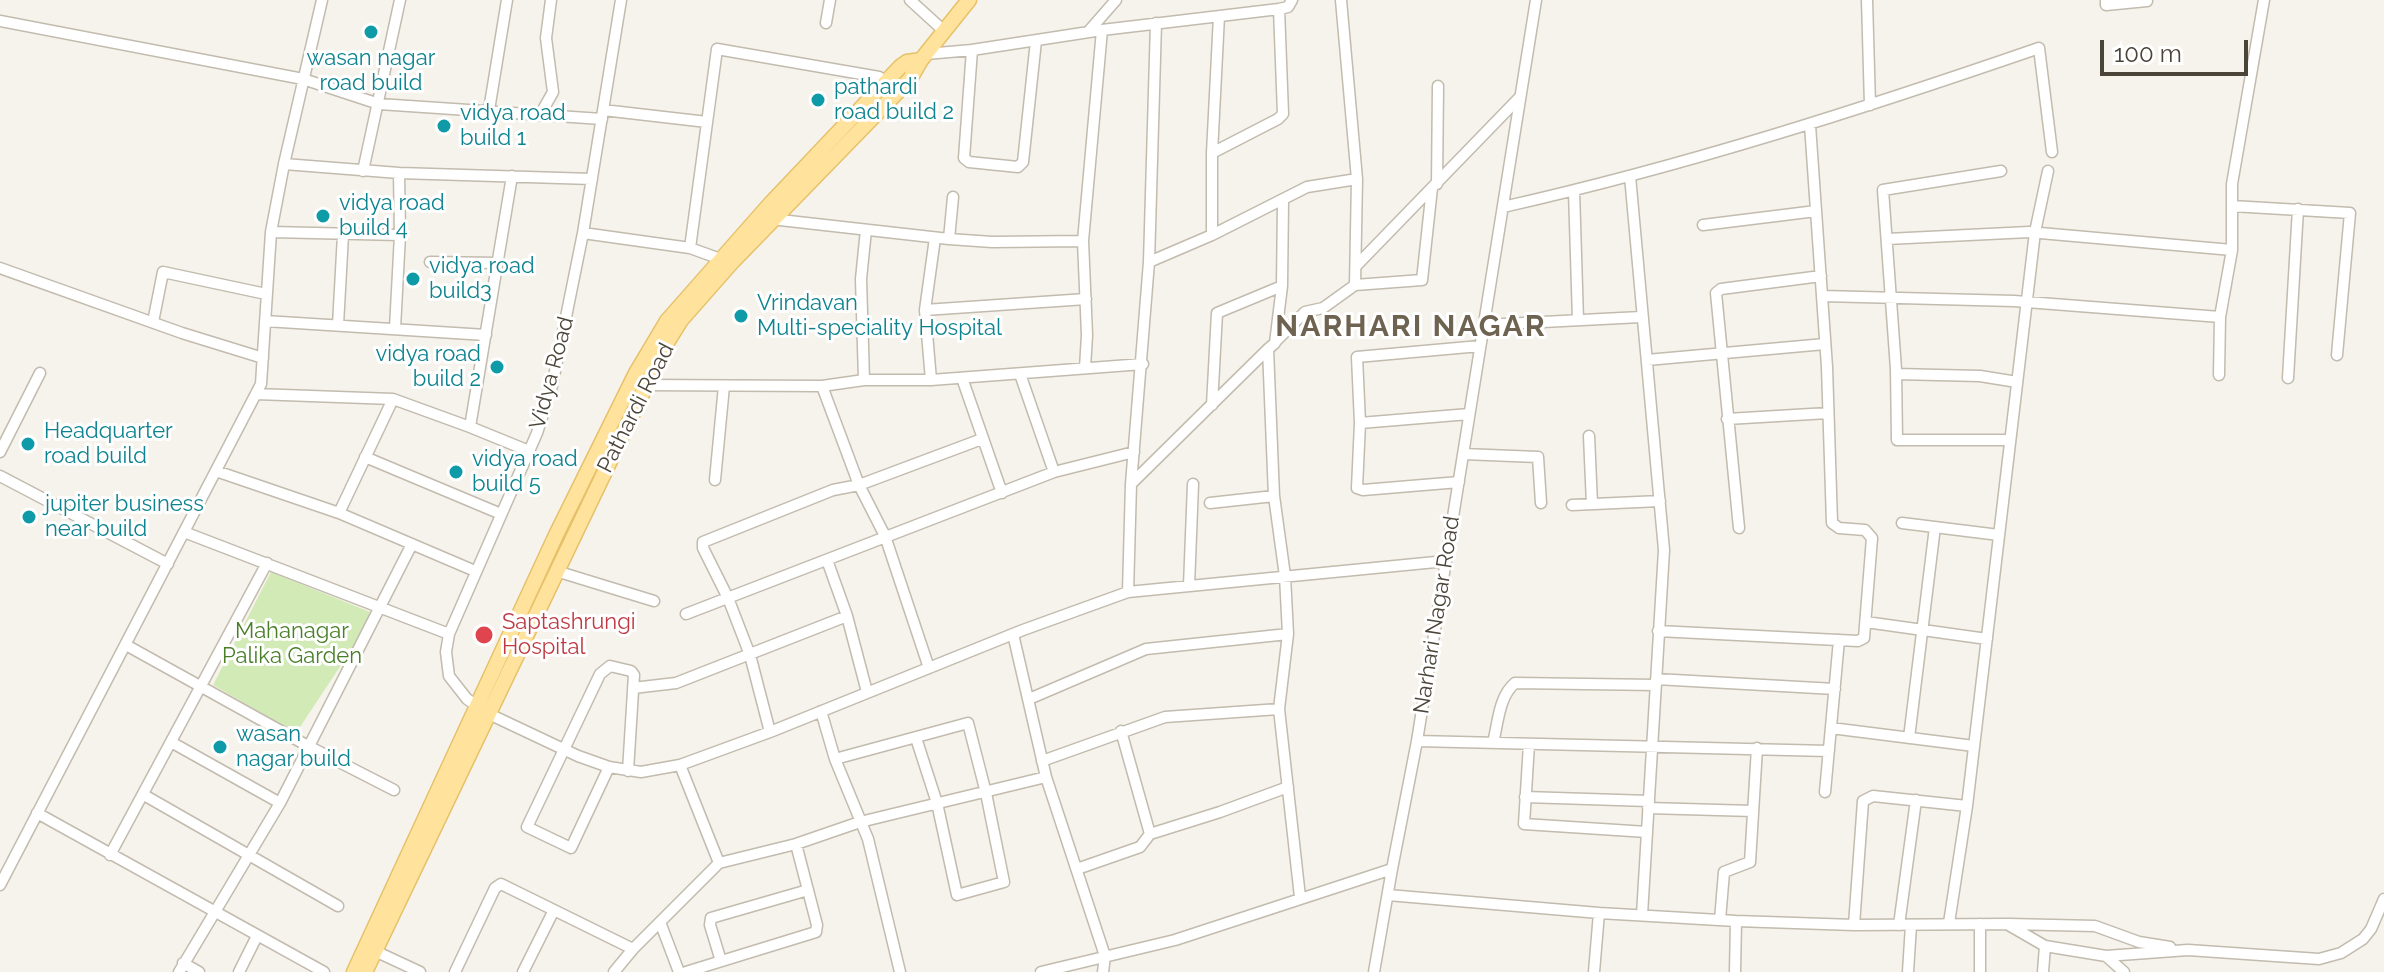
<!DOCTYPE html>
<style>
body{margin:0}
#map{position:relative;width:2384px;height:972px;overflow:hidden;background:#f6f3ec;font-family:Raleway,sans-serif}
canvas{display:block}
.scale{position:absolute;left:2100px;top:40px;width:148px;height:36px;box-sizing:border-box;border:4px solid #4b4439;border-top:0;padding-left:10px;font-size:24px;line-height:28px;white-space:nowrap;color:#4b4439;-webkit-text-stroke:6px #fff;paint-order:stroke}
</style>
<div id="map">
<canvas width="2384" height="972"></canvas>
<div class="scale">100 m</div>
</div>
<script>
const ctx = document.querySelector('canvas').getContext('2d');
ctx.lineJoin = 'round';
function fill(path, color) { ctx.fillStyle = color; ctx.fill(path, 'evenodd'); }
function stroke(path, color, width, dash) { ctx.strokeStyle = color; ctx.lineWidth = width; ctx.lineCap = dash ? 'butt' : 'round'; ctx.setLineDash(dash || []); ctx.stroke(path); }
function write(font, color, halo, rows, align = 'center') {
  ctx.font = font + ' Raleway,sans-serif'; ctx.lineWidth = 6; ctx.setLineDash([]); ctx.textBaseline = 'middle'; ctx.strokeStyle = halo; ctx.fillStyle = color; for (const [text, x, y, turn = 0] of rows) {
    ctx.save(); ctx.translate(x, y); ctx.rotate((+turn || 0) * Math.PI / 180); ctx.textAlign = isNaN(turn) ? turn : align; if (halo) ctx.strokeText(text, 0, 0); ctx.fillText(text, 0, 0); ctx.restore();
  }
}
fill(new Path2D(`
 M271 572 375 614 296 733 213 685Z`), '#d2eab5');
const minor = new Path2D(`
 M621 0 583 233 552 386 537 433 449 634 446 652 449 676 467 699 489 714 578 756 609 767 641 772 680 765 770 732 1023 630 1128 592 1446 561
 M910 0 944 31
 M1341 0 1357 179 1355 285
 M1867 0 1870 105
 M2106 0V5L2147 1
 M0 21 303 79 379 104 602 119
 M826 23 830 0
 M1088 32 1116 0
 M972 50 964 158 969 162 1018 167 1023 162 1036 41
 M926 54 972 50 1102 30 1279 9 1288 7 1292 0
 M489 110 507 0
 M603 110 707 122
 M540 115 553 92 546 38 551 0
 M1212 153 1278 119 1283 114 1279 9
 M284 164 399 173 592 179
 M363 171 400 0
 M2001 171 1883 190 1896 369 1897 440H2010
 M512 176 470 427 529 451
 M1630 176 1664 550 1642 915
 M1437 184 1438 86
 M1574 191 1578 320
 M1283 201 1282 286 1275 343 1268 349 1274 496 1285 576 1288 634 1279 709 1300 897
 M2232 206 2350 213 2337 355
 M1503 207C1685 166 1862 109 2039 48L2052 152
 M771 219 949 239 992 242 1083 241
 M1703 225 1816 211
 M271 232 400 235
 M583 233 690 248 726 261
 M1212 235V153L1219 16
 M949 239 953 197
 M1887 239 2029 232 2232 250
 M690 248 717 49 879 77 890 84
 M430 262 498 263
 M1149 262 1212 235 1307 187 1357 179
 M1356 266 1519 98
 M0 268 182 333 263 358
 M1823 296 2014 301 2220 317
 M925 310 1086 299
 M265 321 486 335
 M153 322 163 272 266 294
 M338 325 343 235
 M1484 325 1641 317
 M395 328 400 235 399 173
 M1276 341 1305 312 1323 308 1355 285 1422 280 1432 188
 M1647 360 1825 344
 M1085 368 1087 335 1083 241 1102 30
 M1020 374 1054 472
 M1896 374 1980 376 2017 382
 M2219 375 2220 317 2232 250V184L2264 0
 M962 378 1002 493
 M2288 378 2298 209
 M864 380 861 279 866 230
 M931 380 925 310 935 238
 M642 385 822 386 864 380H931L1143 364
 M822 386 859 485 885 536 929 668
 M256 394 393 399 470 427
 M1212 405 1217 313 1282 286
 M1727 419 1828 413
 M1360 423 1469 414
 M1589 436 1592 504
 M0 452 40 373
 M1463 454 1538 457 1541 503
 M365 457 501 514
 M216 471 339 513 475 571
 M0 476 168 564
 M715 480 724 386
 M1459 482 1363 490 1357 488 1360 423 1357 357 1480 346
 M1131 484 1268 349
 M1210 503 1274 496
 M1572 505 1660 501
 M339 513 393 399
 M1902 523 1999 535
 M1739 528 1716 293 1721 289 1821 276
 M184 532 449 634
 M827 560 847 616 867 692
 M556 571 654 601
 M1189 586 1193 484
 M1128 592 1131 484 1149 262 1156 23
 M686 614 1054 472 1134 452
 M1866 622 1987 639
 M1658 631 1858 641 1864 638 1872 538 1865 530 1839 528 1832 523 1827 367 1810 125
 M1013 634 1046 777 1105 956 1103 972
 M126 645 308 746 394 790
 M1656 679 1835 689
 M633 688 676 683 847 616
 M1029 699 1146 649 1288 634
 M821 711 835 759 868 839 900 972
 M1831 728 1974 746
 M1121 731 1150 834 1220 812 1288 787
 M770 732 750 655 728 598 703 548V542L833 490 859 485 982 439
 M1909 738 1935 527
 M1417 741 1829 751
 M171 742 280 803
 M1493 743C1498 723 1499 696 1515 683L1656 685
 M1529 744 1524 824 1647 832
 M835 759 968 723 986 793 1004 882 957 895 937 803 916 738
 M1042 761 1165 717 1279 709
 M680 765 719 863
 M609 767 571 848 527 827 600 674 610 666 631 671 634 675 628 771
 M1825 792 1839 640
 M144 795 338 906
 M1525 797 1649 801
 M1648 808 1753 811
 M37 813 324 972
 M110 855 267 563
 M1077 869 1140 847 1150 834
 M0 885 261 384 271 232 284 164 322 0
 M1388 895 1599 913 1736 921 1854 925 2007 924 2045 946 2043 972
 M1720 920 1724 872 1750 862 1757 748
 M660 922 679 972
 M1949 923 1967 806 2035 232 2048 171
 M1980 924V972
 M2009 924 2095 926 2139 942 2170 947
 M1854 925 1863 801 1873 796 1967 806
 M1899 925 1916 800
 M2045 946 2106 956 2188 950 2319 959 2341 953 2363 939 2371 929 2384 899
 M375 951 420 972
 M2106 956 2124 972
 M721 961 710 925 711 918 808 890
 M183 963 199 972
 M179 972 280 803 412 544
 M239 972 257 936
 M455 972 495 888 501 884 633 949
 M523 972 554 910
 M614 972 633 949 719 863 796 844 860 822 1046 777
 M686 972 816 932 817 925 796 844
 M1041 972 1175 940 1392 869 1417 741 1536 0
 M1374 972 1392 869
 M1594 972 1599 913
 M1735 972 1736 921
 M1908 972 1911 925`);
const major = new Path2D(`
 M354 972 556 535 636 373 667 321 771 203 900 67 907 62 921 60
 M365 972 666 344 681 320 733 261 910 79 921 60 969 0`);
stroke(minor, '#c2bbae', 13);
stroke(major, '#e6c16a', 17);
stroke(minor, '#fff', 10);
stroke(major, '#ffe39c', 14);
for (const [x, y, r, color] of [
 [371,32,8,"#0f9aa8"],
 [818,100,8,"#0f9aa8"],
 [444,126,8,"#0f9aa8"],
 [323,216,8,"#0f9aa8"],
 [413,279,8,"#0f9aa8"],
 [741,316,8,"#0f9aa8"],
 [497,367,8,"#0f9aa8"],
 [28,444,8,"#0f9aa8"],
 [456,472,8,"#0f9aa8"],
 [29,517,8,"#0f9aa8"],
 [484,635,10,"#e0444e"],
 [220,747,8,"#0f9aa8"]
]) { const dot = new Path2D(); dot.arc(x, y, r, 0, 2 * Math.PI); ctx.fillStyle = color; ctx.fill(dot); stroke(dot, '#fff', 3); }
write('22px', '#0d838f', '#fff', [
 ["wasan nagar",371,58,"center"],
 ["road build",371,83,"center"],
 ["pathardi",834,87],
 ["road build 2",834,112],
 ["vidya road",460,113],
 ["build 1",460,138],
 ["vidya road",339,203],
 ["build 4",339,228],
 ["vidya road",429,266],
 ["build3",429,291],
 ["Vrindavan",757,303],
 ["Multi-speciality Hospital",757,328],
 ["vidya road",481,354,"right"],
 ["build 2",481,379,"right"],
 ["Headquarter",44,431],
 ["road build",44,456],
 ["vidya road",472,459],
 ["build 5",472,484],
 ["jupiter business",45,504],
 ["near build",45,529],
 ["wasan",236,734],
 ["nagar build",236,759]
], 'left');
write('22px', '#4b4439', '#fff', [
 ["Vidya Road",552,373,-75],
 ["Pathardi Road",636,408,-63],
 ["Narhari Nagar Road",1437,615,-81]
]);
write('22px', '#be3a42', '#fff', [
 ["Saptashrungi",502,622],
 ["Hospital",502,647]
], 'left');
write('22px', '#4a7f2a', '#fff', [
 ["Mahanagar",292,631],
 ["Palika Garden",292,656]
]);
ctx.letterSpacing = '2px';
write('bold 30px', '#6e6250', '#fff', [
 ["NARHARI NAGAR",1411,327]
]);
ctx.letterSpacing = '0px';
</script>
